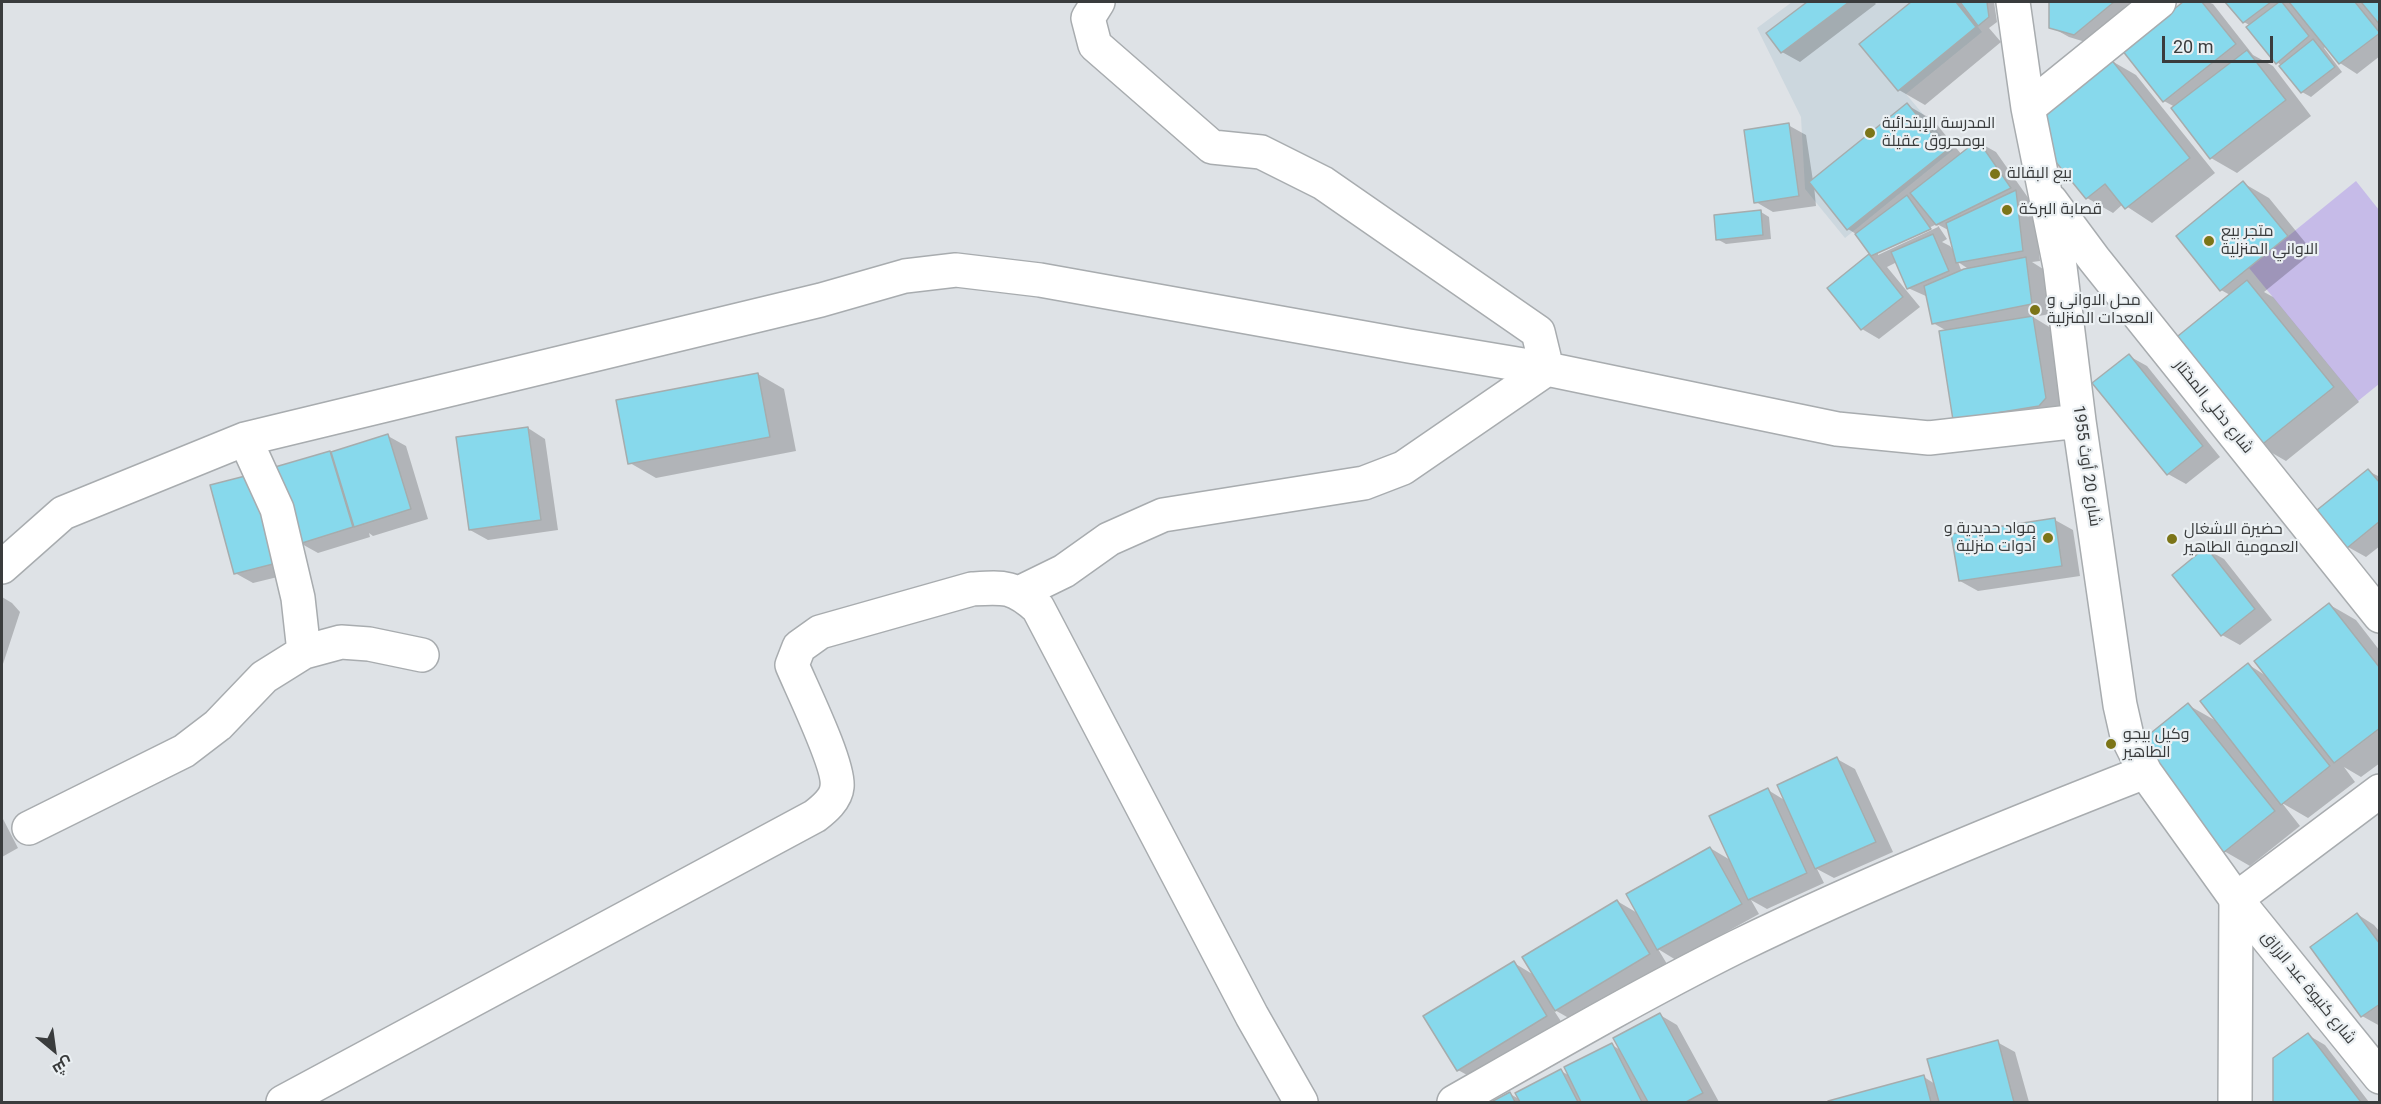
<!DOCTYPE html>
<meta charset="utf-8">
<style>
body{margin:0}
#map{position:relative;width:2381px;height:1104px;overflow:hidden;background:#dee2e6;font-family:Roboto,Cairo,sans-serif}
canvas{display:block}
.frame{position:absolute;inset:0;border:3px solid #3a3c3d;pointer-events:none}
.north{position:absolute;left:24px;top:1020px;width:60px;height:60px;-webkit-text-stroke:4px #ebf0f3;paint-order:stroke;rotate:151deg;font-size:16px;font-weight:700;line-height:24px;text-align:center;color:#3a3c3d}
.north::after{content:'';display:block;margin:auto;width:21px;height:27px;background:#3a3c3d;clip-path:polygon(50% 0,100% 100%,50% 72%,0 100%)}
.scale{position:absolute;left:2162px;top:36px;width:111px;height:27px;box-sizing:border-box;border:3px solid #3a3c3d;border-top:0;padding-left:8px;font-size:18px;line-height:21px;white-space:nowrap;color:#3a3c3d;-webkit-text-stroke:4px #ebf0f3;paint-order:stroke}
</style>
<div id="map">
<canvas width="2381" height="1104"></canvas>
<div class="frame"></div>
<div class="north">ش</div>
<div class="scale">20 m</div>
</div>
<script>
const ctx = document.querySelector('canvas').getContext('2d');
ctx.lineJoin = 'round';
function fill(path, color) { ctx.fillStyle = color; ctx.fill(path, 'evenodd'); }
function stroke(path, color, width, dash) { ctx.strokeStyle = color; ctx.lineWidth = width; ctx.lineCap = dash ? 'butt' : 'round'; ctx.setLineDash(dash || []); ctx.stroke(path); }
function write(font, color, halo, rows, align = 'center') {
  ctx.font = font + ' Roboto,Cairo,sans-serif'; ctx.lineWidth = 4.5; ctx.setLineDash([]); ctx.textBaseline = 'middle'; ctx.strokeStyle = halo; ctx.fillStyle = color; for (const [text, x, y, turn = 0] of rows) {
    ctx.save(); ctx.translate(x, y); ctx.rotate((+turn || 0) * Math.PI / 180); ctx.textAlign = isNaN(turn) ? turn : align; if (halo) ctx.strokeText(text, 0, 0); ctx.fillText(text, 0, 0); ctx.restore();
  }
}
fill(new Path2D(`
 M1792 2H1959L1982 32 1906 94 1953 150 1845 238 1805 189 1801 117 1757 28Z`), '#ccd7de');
fill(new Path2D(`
 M2356 181 2379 210V384L2358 401 2249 268Z`), '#c6bbe8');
fill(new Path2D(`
 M1810 2H1874L1876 4 1800 62 1782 52 1768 33Z
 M1913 2H1994L1997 22 1989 28 2001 42 1925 105 1899 90 1861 44Z
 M2050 2H2144L2092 44 2069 37 2051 27Z
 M2185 2H2208L2213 4 2253 55 2273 66 2311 116 2237 173 2211 158 2173 109 2175 107 2164 101 2124 50Z
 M2227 2H2380V56L2357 74 2340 63 2326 46 2324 48 2342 72 2311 97 2302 92 2282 66 2277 62 2251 26 2244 22Z
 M2110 60 2136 75 2215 173 2152 223 2123 204 2113 213 2087 198Z
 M1907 105 1933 120 1962 155 1978 142 1996 152 2029 199 2033 202 2040 261 2032 262 2043 269 2050 314 2033 317 2051 328 2063 409 1973 430 1947 331 1933 323 1928 297 1908 288 1897 262 1887 267 1920 307 1879 339 1862 329 1829 288 1872 254 1856 234 1848 229 1814 186 1816 206 1773 212 1756 202 1788 125 1806 135 1813 181ZM1937 224 1950 231 1955 253 1950 246 1942 242 1947 239ZM1937 224 1938 227 1878 255V252ZM1958 262 1970 270 1962 272Z
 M2243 183 2269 198 2313 252 2264 292 2273 297 2359 402 2286 461 2260 446 2230 295 2221 290 2178 236Z
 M1761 212 1769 217 1771 239 1726 244 1717 239Z
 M2129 356 2147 366 2220 457 2186 484 2168 474Z
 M758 374 784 389 796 451 656 478 630 463Z
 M528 428 545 439 558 530 488 540 470 530Z
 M388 436 406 446 428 519 373 536 369 533 370 537 318 553 300 543 277 468Z
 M2368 471 2380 477V546L2366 557 2348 547Z
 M212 486 298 572 253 583 235 573Z
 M2055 520 2073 530 2080 576 1978 591 1960 581Z
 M2206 549 2224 559 2272 620 2240 645 2222 635 2174 575Z
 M2 597 12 603 20 612 2 667Z
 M2330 605 2356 620 2380 651V763L2361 777 2344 767 2355 782 2308 818 2282 803 2300 826 2250 866 2224 851 2188 705 2218 722 2249 665 2268 677Z
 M1837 759 1855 769 1893 852 1834 878 1817 869 1824 883 1767 909 1751 900 1759 914 1676 960 1658 949 1667 964 1574 1021 1553 1009 1564 1026 1476 1080 1458 1070 1514 963 1534 975 1617 901 1639 914 1710 848 1732 861 1768 790 1786 801Z
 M2 817 18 848 2 857Z
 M2357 914 2374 925 2380 932V1026L2362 1016 2312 947Z
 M1660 1015 1677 1025 1719 1102H1494L1510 1094 1521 1100 1561 1071 1570 1076 1612 1045 1622 1051Z
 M2308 1035 2325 1045 2369 1102H2275V1059Z
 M1997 1042 2015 1052 2029 1102H1830L1924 1077 1935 1084Z`), '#0003');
const building = new Path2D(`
 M1807 2H1849L1781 53 1766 33Z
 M1911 2H1956L1976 27 1898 91 1859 44Z
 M1960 2H1987L1989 17 1978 26Z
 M2049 2H2114L2074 35 2049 28Z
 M2183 2H2202L2236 44 2163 102 2122 50Z
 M2225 2H2271L2243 23Z
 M2279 2H2282L2309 36 2276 64 2246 27Z
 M2289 2H2355L2380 33 2339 64Z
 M2361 2H2380V25Z
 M2313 39 2335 67 2301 93 2279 66Z
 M2247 50 2286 100 2210 159 2171 108Z
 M2110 58 2190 158 2125 209 2105 184 2086 199 2051 156 2044 111Z
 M1907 103 1946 151 1847 230 1809 182Z
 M1789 123 1799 196 1754 203 1744 130Z
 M1978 140 2011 188 1936 225 1910 193Z
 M2243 181 2288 236 2220 291 2176 236Z
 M2016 190 2023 251 1956 263 1946 223Z
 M1907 195 1931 229 1871 256 1855 234Z
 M1761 210 1763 235 1716 240 1714 215Z
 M1933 234 1949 271 1907 289 1891 252Z
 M1869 254 1903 297 1861 330 1827 288Z
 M2026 257 2032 304 1932 324 1924 286 1964 269Z
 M2247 280 2334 387 2259 447 2173 340Z
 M2033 316 2046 398 2039 406 1953 420 1939 331Z
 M2129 354 2203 446 2167 475 2092 383Z
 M758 373 770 437 628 464 616 400Z
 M528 427 541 520 469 530 456 437Z
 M388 434 411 509 354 527 331 452Z
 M330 451 353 527 299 544 275 467Z
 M2368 469 2380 483V521L2347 548 2317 510Z
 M257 473 281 562 234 574 210 485Z
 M2055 518 2062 566 1959 581 1951 534Z
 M2206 547 2255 609 2221 636 2172 575Z
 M2329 603 2380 668V728L2334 763 2254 661Z
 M2248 663 2330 766 2281 805 2200 701Z
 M2188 703 2275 811 2223 853 2136 745Z
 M1837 757 1876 842 1815 869 1777 785Z
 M1768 788 1807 873 1748 900 1709 816Z
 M1710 847 1742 904 1657 950 1626 894Z
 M1617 900 1650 954 1555 1011 1522 957Z
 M2357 913 2380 944V1004L2361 1017 2310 947Z
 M1514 961 1547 1016 1457 1071 1423 1016Z
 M1660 1013 1703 1093 1686 1102H1648L1613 1038Z
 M2308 1033 2361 1102H2273V1058Z
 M1998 1040 2014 1102H1939L1927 1059Z
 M1612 1043 1642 1102H1581L1564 1067Z
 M1561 1069 1578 1102H1520L1515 1093Z
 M1924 1075 1931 1102H1828V1101Z
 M1510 1092 1515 1102H1491Z`);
fill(building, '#87d9ec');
stroke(building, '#a6acad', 1.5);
const minor = new Path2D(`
 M2013 2 2028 108 2060 267 2079 421 2120 705 2127 736 2145 772 2236 899 2380 1077
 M2028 108 2159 2
 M2051 201 2094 259 2380 616
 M245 439 277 509 298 598 304 652
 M2 567 63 513 245 439 821 300 905 276 956 270 1040 280 1409 346 1547 369 1837 429 1929 438 2079 421
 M1021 592 1064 571 1109 539 1163 515 1364 483 1403 468 1547 369 1538 332 1323 183 1261 152 1212 147 1095 45 1088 18 1098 2
 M29 828 184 751 218 725 264 677 304 652 341 642 369 644 422 655
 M283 1102 815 816C824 809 836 799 837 787 840 766 802 689 792 665L799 647 820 632 972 589C1005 587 1013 586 1038 608L1252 1016 1301 1102
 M1454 1102C1547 1049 1640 995 1736 947 1869 882 2007 826 2145 772`);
const secondary = new Path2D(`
 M2235 1102 2236 899 2380 791`);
stroke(minor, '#a8acaf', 36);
stroke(secondary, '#a8acaf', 36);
stroke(minor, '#fff', 33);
stroke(secondary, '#fff', 33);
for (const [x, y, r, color] of [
 [1870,133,6,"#7c7518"],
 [1995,174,6,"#7c7518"],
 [2007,210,6,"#7c7518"],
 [2209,241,6,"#7c7518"],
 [2035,310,6,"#7c7518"],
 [2048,538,6,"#7c7518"],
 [2172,539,6,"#7c7518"],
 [2111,744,6,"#7c7518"]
]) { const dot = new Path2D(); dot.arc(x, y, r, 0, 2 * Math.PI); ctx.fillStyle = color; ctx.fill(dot); stroke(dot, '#ebf0f3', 2); }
write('16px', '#3a3c3d', '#ebf0f3', [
 ["المدرسة الإبتدائية",1882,124],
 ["بومحروق عقيلة",1882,142],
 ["بيع البقالة",2007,174],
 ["قصابة البركة",2019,210],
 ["متجر بيع",2221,232],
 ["الاواني المنزلية",2221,250],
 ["محل الاواني و",2047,301],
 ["المعدات المنزلية",2047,319],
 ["مواد حديدية و",2036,529,"right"],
 ["أدوات منزلية",2036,547,"right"],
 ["حضيرة الاشغال",2184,530],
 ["العمومية الطاهير",2184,548],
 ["وكيل بيجو",2123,735],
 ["الطاهير",2123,753]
], 'left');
write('16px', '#3a3c3d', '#ebf0f3', [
 ["شارع دخلي المختار",2213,407,51],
 ["شارع 20 أوث 1955",2086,466,82],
 ["شارع كنيوة عبد الرزاق",2308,988,51]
]);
</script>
